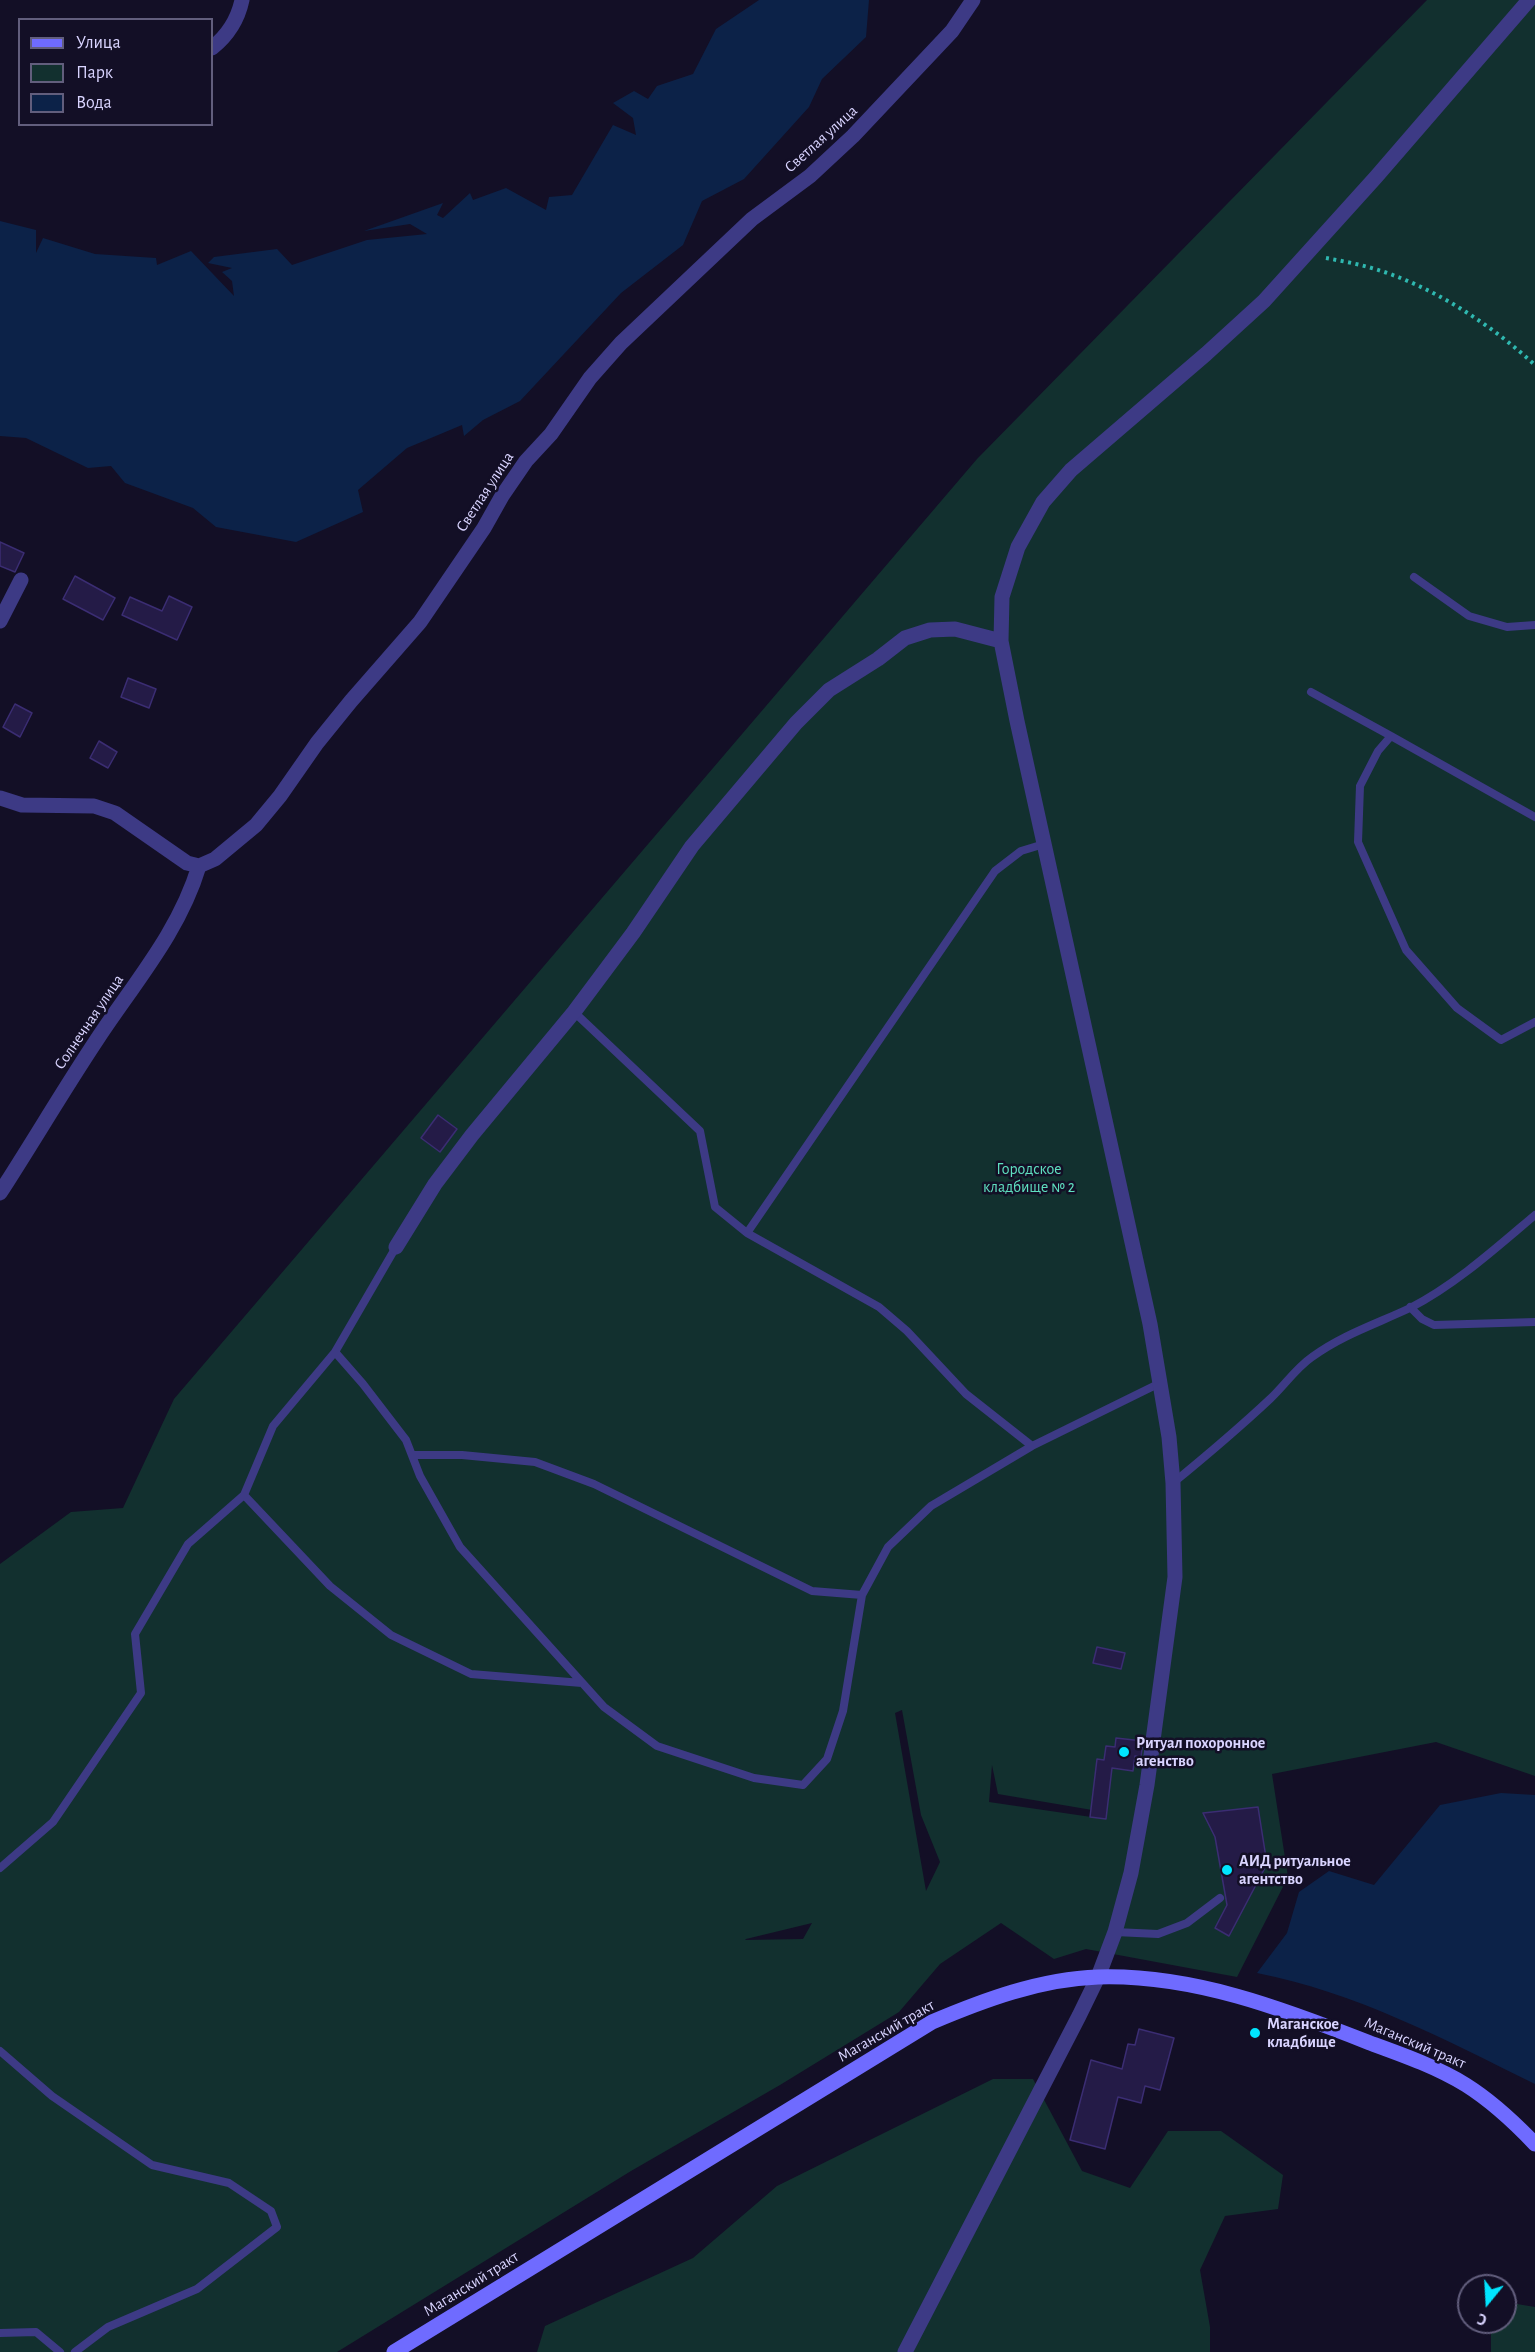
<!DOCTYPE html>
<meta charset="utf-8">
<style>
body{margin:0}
#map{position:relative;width:1535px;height:2352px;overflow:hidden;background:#130f26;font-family:"Alegreya Sans",sans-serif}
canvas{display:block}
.legend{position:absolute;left:18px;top:18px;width:195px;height:108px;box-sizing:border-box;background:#130f26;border:2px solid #625e7d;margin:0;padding:8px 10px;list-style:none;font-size:18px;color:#d9d4ff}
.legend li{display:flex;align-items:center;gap:12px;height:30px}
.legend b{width:30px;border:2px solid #625e7d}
.north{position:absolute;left:1457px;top:2274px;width:60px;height:60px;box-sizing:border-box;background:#130f26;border:2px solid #625e7d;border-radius:50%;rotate:198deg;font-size:16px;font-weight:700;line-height:24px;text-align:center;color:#d9d4ff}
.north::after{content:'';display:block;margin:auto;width:21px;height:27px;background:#00e5ff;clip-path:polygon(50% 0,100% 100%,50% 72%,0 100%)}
</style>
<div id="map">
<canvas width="1535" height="2352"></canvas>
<ul class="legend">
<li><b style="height:8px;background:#6f6bff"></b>Улица</li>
<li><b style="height:16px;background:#12302f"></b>Парк</li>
<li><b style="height:16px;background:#0c2248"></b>Вода</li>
</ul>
<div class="north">С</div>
</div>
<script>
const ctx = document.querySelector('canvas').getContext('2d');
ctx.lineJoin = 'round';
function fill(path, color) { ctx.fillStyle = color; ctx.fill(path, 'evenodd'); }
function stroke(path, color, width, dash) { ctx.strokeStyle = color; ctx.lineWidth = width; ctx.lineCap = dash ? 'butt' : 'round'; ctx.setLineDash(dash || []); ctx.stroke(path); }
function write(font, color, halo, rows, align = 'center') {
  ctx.font = font + ' "Alegreya Sans",sans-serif'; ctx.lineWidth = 5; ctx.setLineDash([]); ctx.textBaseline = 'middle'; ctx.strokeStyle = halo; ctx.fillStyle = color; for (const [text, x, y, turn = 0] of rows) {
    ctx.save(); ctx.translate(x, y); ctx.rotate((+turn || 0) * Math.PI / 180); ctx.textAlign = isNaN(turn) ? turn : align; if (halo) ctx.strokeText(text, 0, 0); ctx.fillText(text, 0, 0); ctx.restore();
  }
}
fill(new Path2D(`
 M1427 0H1535V1776L1436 1742 1272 1774 1288 1877 1237 1977 1086 1949 1054 1959 1001 1923 940 1964 899 2012 780 2085 631 2171 337 2352H0V1564L71 1512 123 1508 174 1399 977 459ZM902 1710 921 1815 940 1862 926 1891 895 1713ZM992 1765 998 1794 1098 1811V1818L989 1802ZM812 1923 803 1939 745 1940 746 1939Z
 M993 2079H1033L1082 2171 1130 2188 1168 2131H1221L1283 2175 1278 2209 1225 2216 1200 2270 1210 2327V2352H537L545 2326 693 2258 777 2186Z
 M1511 2303 1535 2307V2352H1491V2324L1494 2322H1505V2309Z`), '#12302f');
fill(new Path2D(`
 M759 0H869L866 37 822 79 809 107 744 179 702 201 683 245 621 293 520 401 483 420 464 436 462 425 407 448 358 490 363 512 296 542 216 527 193 508 125 483 111 466 88 468 26 438 0 436V221L36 230V253L43 238 95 254 156 258 157 265 191 251 234 296 232 281 222 272 232 268 208 263 214 257 277 249 292 265 367 240 427 234 410 224 364 231 443 203 437 215 443 218 470 193 473 200 506 188 546 210 549 197 572 195 613 125 636 135 633 118 613 103 634 91 648 99 657 86 693 74 716 29Z
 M1501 1793 1535 1795V2084C1446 2040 1355 1992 1257 1973L1287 1933 1299 1892 1329 1871 1374 1885 1440 1805Z`), '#0c2248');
const building = new Path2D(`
 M0 542 24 553 15 572 0 566Z
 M75 576 115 598 103 620 63 599Z
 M169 596 192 607 177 640 122 615 130 597 162 611Z
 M128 678 156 689 149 708 121 697Z
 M15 704 32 713 20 737 3 727Z
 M99 741 117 752 108 768 90 758Z
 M438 1115 457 1129 440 1152 421 1138Z
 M1097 1647 1125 1653 1121 1669 1093 1663Z
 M1116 1738 1143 1741 1141 1757 1135 1756 1133 1771 1112 1768 1106 1819 1090 1817 1097 1759 1104 1760 1106 1746 1115 1747Z
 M1258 1807 1267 1864 1229 1936 1215 1928 1227 1905 1215 1837 1203 1813Z
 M1139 2029 1174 2038 1160 2090 1145 2086 1141 2103 1118 2097 1105 2149 1070 2140 1091 2060 1122 2069 1128 2044 1135 2045Z`);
fill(building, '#241b47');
stroke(building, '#3b2d73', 1.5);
stroke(new Path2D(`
 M1326 258C1342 261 1359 264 1375 269 1434 287 1490 324 1535 365`), '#2fb8b0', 4, [3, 4.5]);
stroke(new Path2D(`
 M1414 577 1469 616 1507 627 1535 625
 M1311 692 1391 736
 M1535 817 1391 736 1378 751 1360 786 1358 842 1406 950 1457 1008 1501 1040 1535 1022
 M574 1012 700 1131 715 1207 747 1233 879 1307 907 1331 966 1394 1032 1446
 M747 1233 995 871 1021 851 1044 844
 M396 1247 335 1352 363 1384 406 1440 420 1476 460 1547 604 1707 657 1746 754 1778 803 1785 827 1759 843 1711 862 1595 888 1547 931 1506 1032 1446 1158 1384
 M1410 1307 1422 1319 1434 1325 1535 1322
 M335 1352 273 1426 244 1495 330 1586 391 1635 471 1674 582 1683
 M412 1455H462L535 1462 594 1484 812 1591 862 1595
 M1173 1483C1206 1456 1239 1428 1270 1399 1284 1386 1296 1368 1312 1357 1342 1335 1376 1324 1410 1308 1455 1285 1496 1248 1535 1215
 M0 1868 53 1822 141 1693 135 1634 188 1544 244 1495
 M1115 1932 1158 1934 1187 1923 1220 1898
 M0 2051 52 2096 152 2165 229 2183 271 2211 277 2227 197 2289 108 2327 75 2352
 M0 2333 36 2332 60 2352`), '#3d3a85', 8);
stroke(new Path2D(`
 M212 48C227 36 238 19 242 0
 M0 621 21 580
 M0 798 22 805 94 806 115 813 187 863 199 866 215 859 256 825 280 796 317 743 351 701 420 622 484 528 502 496 526 461 551 434 590 378 621 343 752 219 810 176 853 136 952 31 973 0
 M0 1193C33 1142 64 1089 98 1038 135 982 179 932 199 866
 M396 1247 435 1184 472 1135 574 1012 633 933 692 846 796 723 829 690 878 659 905 638 930 630 955 629 1001 641
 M905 2352 1079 2016 1098 1977 1115 1932 1131 1873 1147 1785 1175 1577 1173 1483 1169 1437 1150 1324 1017 721 1001 641 1002 597 1018 547 1043 502 1071 470 1206 354 1264 301 1376 177 1529 0`), '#3d3a85', 15);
stroke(new Path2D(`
 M394 2352 932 2022C984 2000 1040 1979 1098 1977 1192 1974 1284 2009 1370 2043 1403 2055 1437 2067 1466 2085 1493 2102 1514 2122 1535 2144`), '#6f6bff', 15);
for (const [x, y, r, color] of [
 [1124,1752,6,"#00e5ff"],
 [1227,1870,6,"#00e5ff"],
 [1255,2033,6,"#00e5ff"]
]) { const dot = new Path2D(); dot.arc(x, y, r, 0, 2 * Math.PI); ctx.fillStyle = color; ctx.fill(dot); stroke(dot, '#130f26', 2); }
write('16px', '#d9d4ff', '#130f26', [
 ["Светлая улица",821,139,-42],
 ["Светлая улица",485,492,-57],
 ["Солнечная улица",89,1022,-56],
 ["Маганский тракт",886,2031,-30],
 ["Маганский тракт",1415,2043,23],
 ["Маганский тракт",471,2284,-32]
]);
write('16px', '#5fe0c0', '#130f26', [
 ["Городское",1029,1169],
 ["кладбище № 2",1029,1187]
]);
write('bold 16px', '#d9d4ff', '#130f26', [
 ["Ритуал похоронное",1136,1743],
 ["агенство",1136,1761],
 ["АИД ритуальное",1239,1861],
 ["агентство",1239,1879],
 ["Маганское",1267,2024],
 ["кладбище",1267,2042]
], 'left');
</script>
